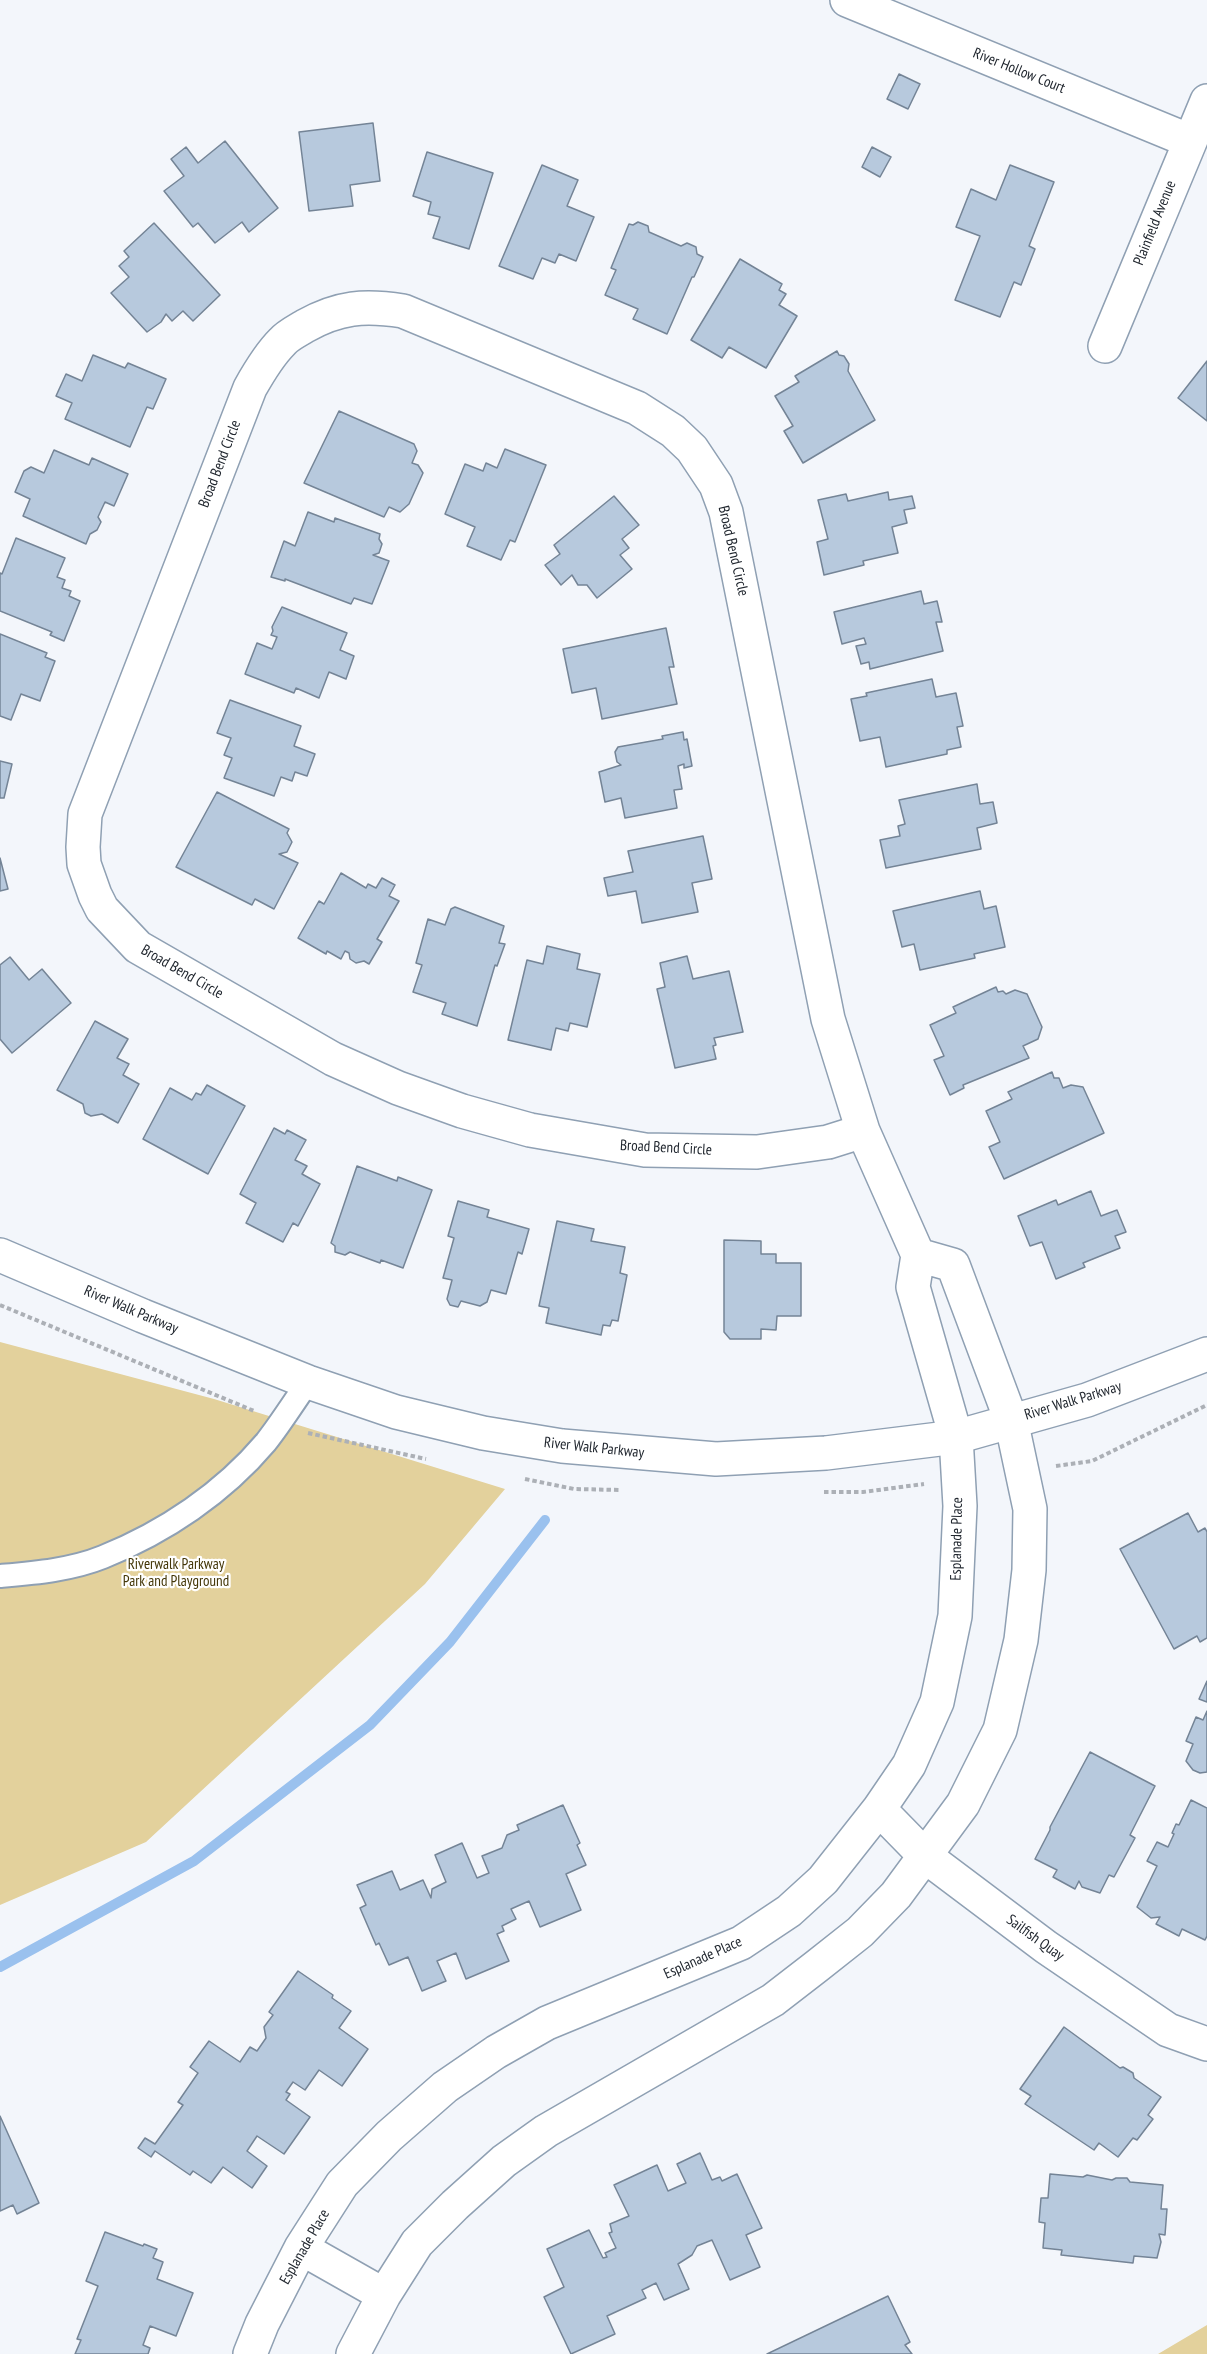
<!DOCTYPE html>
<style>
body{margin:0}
canvas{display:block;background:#f3f6fb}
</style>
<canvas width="1207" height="2354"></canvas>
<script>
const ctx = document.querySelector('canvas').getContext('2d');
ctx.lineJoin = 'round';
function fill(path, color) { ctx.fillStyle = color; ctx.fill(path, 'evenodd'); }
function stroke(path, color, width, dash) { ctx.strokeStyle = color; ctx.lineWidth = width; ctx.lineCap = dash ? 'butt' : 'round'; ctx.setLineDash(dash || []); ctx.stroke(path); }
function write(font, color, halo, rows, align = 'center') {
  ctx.font = font + ' "PT Sans Narrow",sans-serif'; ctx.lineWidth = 4.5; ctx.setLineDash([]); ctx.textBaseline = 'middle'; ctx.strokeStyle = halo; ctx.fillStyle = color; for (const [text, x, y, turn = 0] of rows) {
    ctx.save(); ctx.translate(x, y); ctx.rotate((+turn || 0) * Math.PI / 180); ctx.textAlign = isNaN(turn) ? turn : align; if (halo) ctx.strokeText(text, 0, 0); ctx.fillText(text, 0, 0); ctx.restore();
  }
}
fill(new Path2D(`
 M0 1342 214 1399 505 1489 425 1584 146 1842 0 1905Z
 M1207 2325V2354H1158Z`), '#e3d19c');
stroke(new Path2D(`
 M0 1967 194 1861 370 1725 450 1642 545 1520`), '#9ac1ee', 10);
const building = new Path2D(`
 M899 74 920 84 908 109 887 99Z
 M373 123 380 181 350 185 353 206 309 211 299 132Z
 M225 141 278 208 249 232 242 222 215 243 198 223 193 227 164 191 184 176 171 159 186 147 198 163Z
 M872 147 891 157 880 177 862 167Z
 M427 152 493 173 469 249 433 238 440 217 428 214 431 202 413 196Z
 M542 165 578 180 567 206 594 217 576 261 559 254 555 263 542 258 533 279 499 266Z
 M1010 165 1054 182 1029 246 1035 249 1021 285 1014 282 1000 317 955 300 980 236 956 227 971 189 996 200Z
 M638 222 648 226 649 232 681 246 687 243 696 247 697 254 703 257 694 277H692L667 334 633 319 638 309 605 295 616 270 611 268 629 224 633 225Z
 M154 223 220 295 193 321 183 311 172 321 166 314 161 322 147 332 111 293 129 277 119 266 129 257 124 251Z
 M740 259 782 284 779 290 786 294 779 305 797 316 766 368 729 347 722 358 691 340Z
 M837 351 839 355 844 356 849 364 848 371 875 420 803 463 784 431 793 426 775 396 799 382 795 376Z
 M93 355 125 368 128 363 166 379 153 409 147 407 130 447 65 419 72 403 56 396 66 374 82 381Z
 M1207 361V421L1178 398Z
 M339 411 414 444 417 451 412 463 418 465 423 473 409 504 400 512 389 507 384 517 304 483Z
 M505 449 546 465 515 542 510 540 501 560 467 546 475 527 445 514 465 464 483 471 486 463 497 468Z
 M54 450 89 465 92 458 128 474 114 506 105 502 98 517 101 522 97 530 90 534 86 544 23 516 30 499 15 492 24 471 31 467 44 473Z
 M888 492 889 500 912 496 915 508 904 510 907 523 892 527 898 553 863 561 864 565 824 575 817 542 828 539 818 500 846 494 848 501Z
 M614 496 639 525 622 539 629 548 620 555 632 569 597 598 587 585H578L572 575 561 585 545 565 560 554 554 545Z
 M308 512 334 522 335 518 380 534 379 539 382 544 379 553 373 555 389 561 372 604 354 598 351 604 285 579V581L271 577 284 541 295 546Z
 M16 538 65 558 57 577 65 580 62 588 71 591 69 596 80 601 64 641 50 635 52 632 0 611V573L2 574Z
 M921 591 924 604 937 601 942 622H936L943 651 870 669 869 662 861 664 856 646 866 644 864 638 842 644 834 612Z
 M282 607 347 633 340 650 354 656 346 679 329 672 319 698 296 688 294 693 245 674 257 643 272 649 277 637 271 635 273 631 272 627Z
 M666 628 674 667H669L677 704 602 719 596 688 572 693 563 649Z
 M0 634 47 653 45 657 55 661 40 701 21 694 11 720 0 716Z
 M932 679 936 697 956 693 963 726 957 727 961 747 947 750V754L886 767 880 737 860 741 851 699 867 696 866 693Z
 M230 700 301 726 294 746 315 754 307 776 295 772 292 781 281 777 274 796 224 778 232 758 224 755 231 738 217 733Z
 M683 732 684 740 687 739 692 766 684 768V764L678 766 682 789 674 790 677 808 625 818 621 798 605 802 599 772 621 765 617 762 615 752 618 747 663 739 662 736Z
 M0 761 12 764 4 798H0Z
 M977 784 980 804 993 802 997 823 977 828 981 849 886 868 880 840 900 836 898 826 905 824 899 800Z
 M217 792 289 829 287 833 292 842 287 852 279 854 298 863 274 909 255 899 252 905 176 867Z
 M703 836 712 879 692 883 698 912 642 923 636 891 608 896 604 878 633 872 628 851Z
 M0 858 8 889 0 891Z
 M341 873 366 888 368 884 376 888 382 878 395 885 389 896 399 901 377 939 382 942 369 964 364 961 356 963 350 959 349 953 345 951 341 959 327 951 326 954 298 938 319 901 324 904Z
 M980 891 984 909 996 906 1005 947 974 954 975 958 920 970 914 944 902 947 893 911Z
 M455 907 504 926 499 943 505 944 497 966 495 965 477 1026 442 1014 446 1003 413 992 422 965 416 963 428 919 445 925 451 909Z
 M547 946 580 954 577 969 600 974 587 1027 570 1023 568 1031 556 1028 551 1050 508 1040 527 960 543 964Z
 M687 956 693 979 729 971 743 1032 714 1038 716 1045 713 1046 716 1059 675 1068 657 989 665 987 660 963Z
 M10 957 29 980 42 969 71 1003 12 1053 0 1039V965Z
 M996 987 998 992 1003 991 1006 994 1015 990 1027 994 1042 1027 1038 1039 1023 1046 1029 1058 963 1085 964 1088 950 1095 934 1060 944 1056 930 1025 956 1013 953 1007Z
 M95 1021 128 1039 117 1058 129 1064 123 1075 139 1084 118 1123 102 1114 91 1116 85 1113 83 1104 57 1090Z
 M1052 1072 1054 1078H1059L1063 1088 1071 1085 1083 1087 1104 1133 1004 1179 989 1147 1000 1142 986 1111 1012 1099 1008 1092Z
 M207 1085 245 1106 208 1174 143 1139 170 1088 192 1100 196 1093 201 1095Z
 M274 1128 285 1134 287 1130 306 1140 295 1160 307 1166 302 1174 320 1184 298 1226 293 1223 283 1242 246 1223 256 1203 240 1194Z
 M357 1166 397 1181 398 1177 432 1190 403 1268 381 1260 380 1263 350 1252 345 1255 335 1252V1246L331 1243Z
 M1091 1191 1101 1216 1117 1210 1126 1232 1115 1236 1120 1248 1083 1263 1085 1267 1056 1279 1042 1242 1030 1246 1018 1216 1056 1200 1058 1205Z
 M458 1201 489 1210 487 1217 529 1229 522 1254 518 1252 506 1294 491 1290 487 1302 480 1306 461 1301 458 1307 450 1305 447 1299 452 1280 443 1278 454 1238 448 1236Z
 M557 1221 594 1229 591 1241 625 1247 620 1273 627 1275 618 1321 612 1320 610 1326 603 1325 601 1335 546 1323 549 1308 539 1306Z
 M724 1240 761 1241V1254H776V1263H801V1316H777L776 1330 761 1329V1339H730L724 1332Z
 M1188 1513 1198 1532 1205 1528 1207 1532V1638L1200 1642 1197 1636 1174 1649 1120 1549Z
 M1207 1681V1702L1199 1699Z
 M1207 1711V1772L1200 1773 1193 1770 1186 1761 1193 1744 1186 1741 1196 1717 1203 1720Z
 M1090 1752 1155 1786 1130 1835 1135 1838 1114 1877 1109 1875 1100 1893 1082 1887 1079 1881 1075 1889 1053 1877 1057 1870 1035 1859 1050 1830V1827Z
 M1191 1800 1207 1808V1936L1205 1940 1182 1929 1179 1936 1156 1924 1160 1917 1151 1918 1137 1907 1157 1866 1147 1861 1157 1842 1168 1847 1174 1834 1172 1833 1176 1824 1179 1825Z
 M563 1805 580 1843 577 1845 586 1865 566 1874 581 1910 540 1927 529 1901 511 1909 516 1919 502 1926 504 1931 497 1934 509 1961 466 1979 456 1953 437 1961 446 1981 422 1991 408 1957 389 1965 379 1943 376 1945 360 1908 366 1905 357 1885 392 1871 400 1890 423 1880 431 1898 432 1889 446 1882 435 1855 462 1843 477 1878 489 1873 482 1856 502 1848 507 1835 519 1830 517 1825Z
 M298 1971 333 1995 332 1998 351 2011 339 2028 368 2049 342 2086 319 2070 305 2090 293 2082 286 2092 290 2094 286 2100 310 2117 284 2154 257 2136 247 2151 267 2166 252 2188 223 2167 211 2183 193 2171 190 2175 155 2151 151 2157 138 2148 145 2138 155 2144 183 2105 178 2102 198 2073 190 2067 209 2041 240 2062 250 2047 257 2051 266 2038 264 2027 273 2015 269 2012Z
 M1064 2027 1120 2068 1123 2067 1133 2073 1134 2078 1161 2097 1148 2115 1153 2119 1137 2140 1133 2138 1118 2157 1099 2143 1094 2150 1025 2104 1031 2096 1020 2089Z
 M0 2116 39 2203 17 2214 13 2205 0 2211Z
 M700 2153 712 2180 720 2177 722 2181 737 2174 762 2228 746 2235 760 2267 730 2280 712 2240 697 2246 692 2255 678 2264 689 2289 664 2300 656 2283 642 2290 646 2298 607 2316 615 2334 571 2354 544 2297 564 2287 547 2249 589 2230 603 2258 607 2257 605 2253 616 2248 609 2233 612 2232 610 2224 629 2216 614 2185 657 2165 668 2191 686 2183 677 2164Z
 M1050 2174 1083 2177 1087 2175 1112 2180 1116 2178H1127L1130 2182 1163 2185 1161 2209H1167L1165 2235 1159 2234 1161 2242 1157 2258 1134 2256 1133 2263 1061 2255 1062 2250 1043 2248 1045 2223 1039 2222 1041 2198H1048Z
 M105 2232 143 2246 144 2244 157 2249 153 2258 163 2262 157 2279 193 2293 176 2336 150 2326 143 2345 150 2348 148 2354H75L81 2340 77 2339 98 2286 86 2281Z
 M888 2296 910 2342 905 2345 912 2354H767Z`);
fill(building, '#b7c9dd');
stroke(building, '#748496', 1.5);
const service = new Path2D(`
 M0 1576C34 1573 71 1570 103 1557 165 1532 223 1493 266 1442 281 1423 294 1402 308 1382`);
const minor = new Path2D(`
 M847 0 1190 141
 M1105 346 1207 101
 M879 1809 925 1856 1046 1947 1168 2030 1207 2044
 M301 2248 384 2295
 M250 2354 262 2324 301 2248 342 2184 389 2136 445 2087 496 2052 547 2023 741 1943 789 1911 823 1880 879 1809 909 1765 937 1702 955 1616 960 1506 956 1437 913 1287 918 1255 863 1131 828 1019 726 512 716 485 692 449 673 431 637 408 403 311C364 305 339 307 305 326 297 331 288 335 282 342 269 355 259 372 250 388L85 814 83 847 84 864 95 895 102 909 138 947 333 1059 398 1088 462 1111 530 1130 645 1150 757 1152 828 1142 863 1131
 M353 2354 384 2295 417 2243 455 2205 504 2161 546 2131 773 2000 817 1966 860 1932 896 1895 963 1804 1000 1730 1021 1640 1029 1570 1030 1509 1011 1420 953 1265 918 1255`);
const tertiary = new Path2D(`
 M0 1255 143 1316 308 1382 396 1412 483 1433 562 1446 716 1459 826 1453 956 1437 1087 1400 1207 1354`);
stroke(service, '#8fa0b3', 26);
stroke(minor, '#8fa0b3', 36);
stroke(tertiary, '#8fa0b3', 36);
stroke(new Path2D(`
 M0 1305 254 1411
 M308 1433 426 1459
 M1056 1466 1092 1461 1207 1405
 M525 1479 574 1489 621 1490
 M824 1492H863L924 1484`), '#acb0b6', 4, [4.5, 3]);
stroke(service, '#fff', 22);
stroke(minor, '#fff', 33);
stroke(tertiary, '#fff', 33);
write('15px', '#21272f', '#fff', [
 ["River Hollow Court",1019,71,22],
 ["Plainfield Avenue",1155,223,-68],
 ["Broad Bend Circle",220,464,-69],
 ["Broad Bend Circle",733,551,77],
 ["Broad Bend Circle",182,972,30],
 ["Broad Bend Circle",666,1148,3],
 ["River Walk Parkway",131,1310,23],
 ["River Walk Parkway",1073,1401,-17],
 ["River Walk Parkway",594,1448,6],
 ["Esplanade Place",957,1539,-89],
 ["Sailfish Quay",1035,1938,36],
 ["Esplanade Place",703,1958,-24],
 ["Esplanade Place",305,2247,-60]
]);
write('15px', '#433607', '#fff', [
 ["Riverwalk Parkway",176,1565],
 ["Park and Playground",176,1582]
]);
</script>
